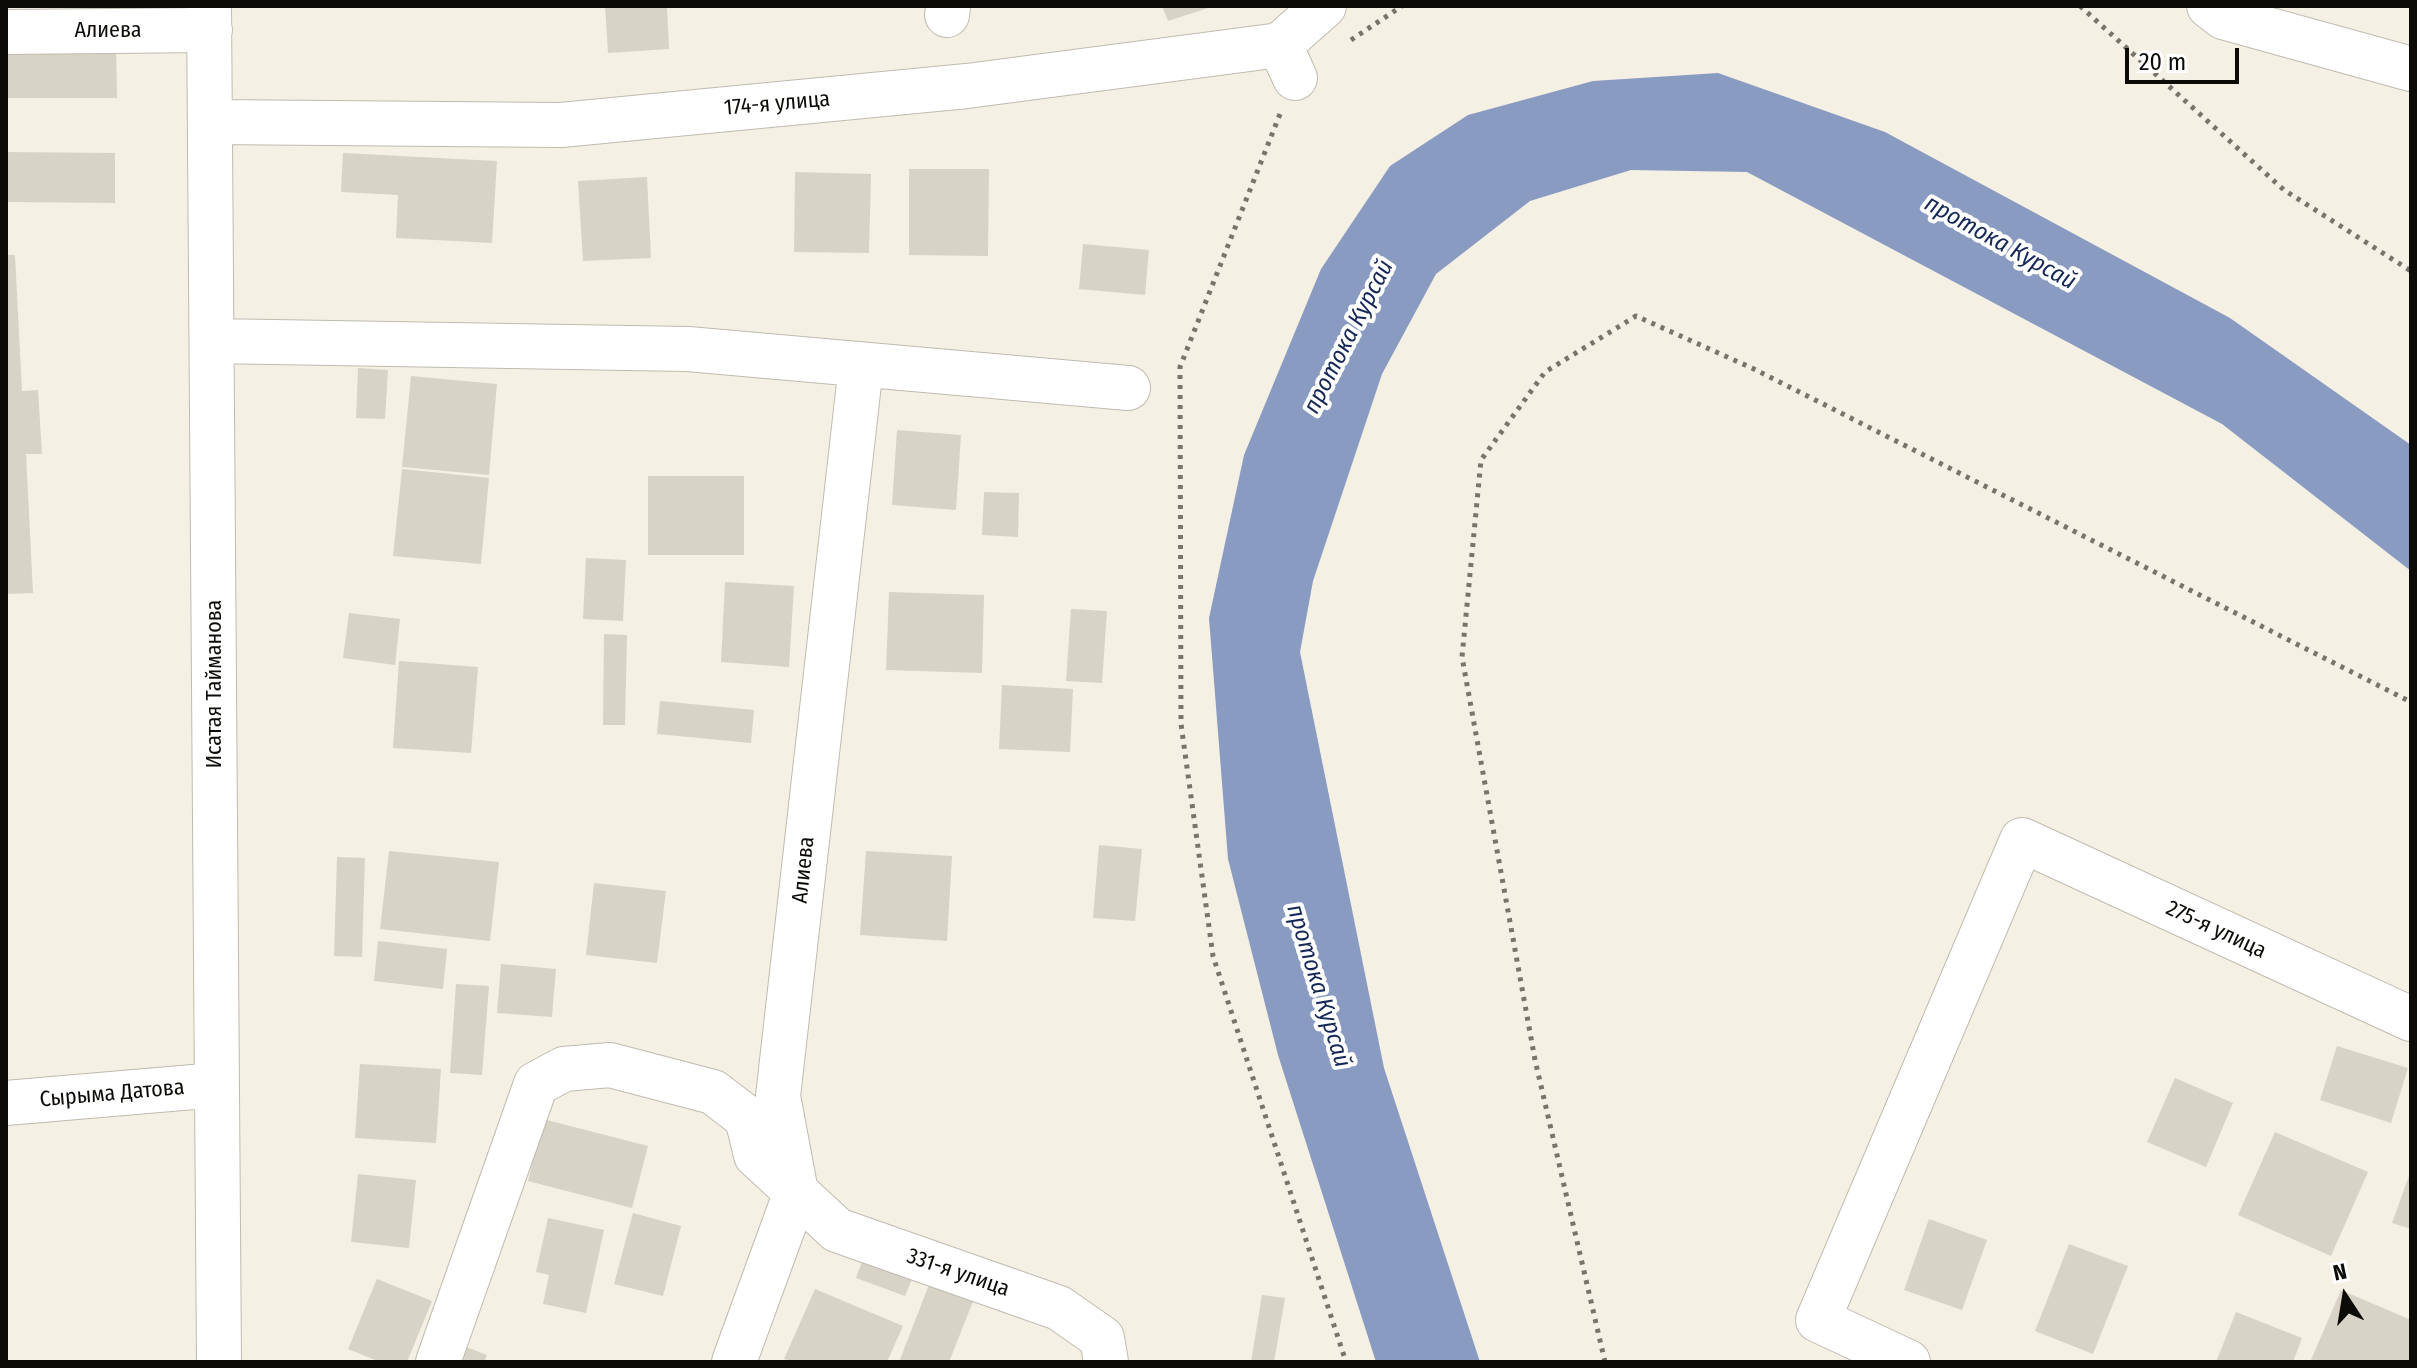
<!DOCTYPE html>
<meta charset="utf-8">
<style>
body{margin:0}
#map{position:relative;width:2417px;height:1368px;overflow:hidden;background:#f5f0e4;font-family:"Fira Sans Condensed",sans-serif}
canvas{display:block}
.frame{position:absolute;inset:0;border:8px solid #0d0b07;pointer-events:none}
.north{position:absolute;left:2305px;top:1256px;width:80px;height:80px;-webkit-text-stroke:6px #fff;paint-order:stroke;rotate:348deg;font-size:22px;font-weight:700;line-height:32px;text-align:center;color:#0d0b07}
.north::after{content:'';display:block;margin:auto;width:28px;height:36px;background:#0d0b07;clip-path:polygon(50% 0,100% 100%,50% 72%,0 100%)}
.scale{position:absolute;left:2125px;top:48px;width:114px;height:36px;box-sizing:border-box;border:4px solid #0d0b07;border-top:0;padding-left:10px;font-size:24px;line-height:28px;white-space:nowrap;color:#0d0b07;-webkit-text-stroke:6px #fff;paint-order:stroke}
</style>
<div id="map">
<canvas width="2417" height="1368"></canvas>
<div class="frame"></div>
<div class="north">N</div>
<div class="scale">20 m</div>
</div>
<script>
const ctx = document.querySelector('canvas').getContext('2d');
ctx.lineJoin = 'round';
function fill(path, color) { ctx.fillStyle = color; ctx.fill(path, 'evenodd'); }
function stroke(path, color, width, dash) { ctx.strokeStyle = color; ctx.lineWidth = width; ctx.lineCap = dash ? 'butt' : 'round'; ctx.setLineDash(dash || []); ctx.stroke(path); }
function write(font, color, halo, rows, align = 'center') {
  ctx.font = font + ' "Fira Sans Condensed",sans-serif'; ctx.lineWidth = 8; ctx.setLineDash([]); ctx.textBaseline = 'middle'; ctx.strokeStyle = halo; ctx.fillStyle = color; for (const [text, x, y, turn = 0] of rows) {
    ctx.save(); ctx.translate(x, y); ctx.rotate((+turn || 0) * Math.PI / 180); ctx.textAlign = isNaN(turn) ? turn : align; if (halo) ctx.strokeText(text, 0, 0); ctx.fillText(text, 0, 0); ctx.restore();
  }
}
fill(new Path2D(`
 M1718 73 1885 132 2230 318 2411 445V571L2222 424 1747 172 1631 170 1530 201 1436 274 1382 374 1313 581 1300 652 1384 1068 1480 1362H1376L1278 1055 1228 859 1209 618 1244 455 1321 269 1390 166 1468 115 1593 81Z`), '#8a9bc2');
fill(new Path2D(`
 M605 6H667L669 49 608 53Z
 M1162 6H1211V7L1168 21Z
 M116 45 117 98H6V46Z
 M6 152 115 153V203L6 202Z
 M343 153 497 161 492 243 396 238 398 195 341 192Z
 M909 169H989L988 256 909 255Z
 M795 172 871 174 869 253 794 252Z
 M647 177 651 258 583 261 578 181Z
 M1083 244 1149 250 1145 295 1079 289Z
 M6 255H15L22 391 38 390 42 454H26L33 593 6 594Z
 M358 368 388 370 385 419 356 418Z
 M411 376 497 384 489 475 402 467Z
 M897 430 961 435 956 510 892 505Z
 M402 469 489 478 481 564 393 556Z
 M648 476H744V555H648Z
 M984 492 1019 493 1018 537 982 535Z
 M586 558 626 560 623 621 583 619Z
 M725 582 794 586 789 667 721 662Z
 M889 592 984 595 982 673 886 670Z
 M1071 609 1107 611 1102 683 1066 681Z
 M349 613 400 619 395 665 343 658Z
 M604 634 627 635 625 725H603Z
 M399 661 478 667 471 753 393 748Z
 M1002 685 1073 689 1070 752 999 749Z
 M660 701 754 710 751 743 657 734Z
 M1099 845 1142 849 1135 921 1093 918Z
 M389 851 499 862 490 941 380 929Z
 M866 851 952 856 947 941 860 935Z
 M337 857 365 858 362 957 334 956Z
 M594 883 666 891 657 963 586 955Z
 M378 941 447 949 443 989 374 981Z
 M501 964 556 969 552 1017 497 1013Z
 M456 984 489 986 482 1075 450 1073Z
 M2337 1046 2408 1068 2391 1123 2320 1100Z
 M360 1064 441 1069 436 1143 355 1138Z
 M2175 1078 2233 1103 2206 1167 2147 1142Z
 M543 1119 648 1146 632 1208 528 1181Z
 M2275 1132 2368 1172 2331 1256 2238 1215Z
 M2411 1170V1229L2392 1223Z
 M358 1174 416 1180 409 1248 351 1242Z
 M633 1213 681 1226 663 1296 614 1284Z
 M548 1218 604 1230 586 1313 543 1304 549 1275 536 1272Z
 M1929 1219 1987 1240 1962 1310 1904 1290Z
 M2069 1244 2128 1266 2093 1354 2035 1331Z
 M863 1259 913 1277 905 1296 856 1278Z
 M377 1279 432 1301 407 1362H380L348 1349Z
 M930 1282 974 1299 949 1362H899Z
 M815 1289 903 1326 887 1362H792L784 1359Z
 M2341 1290 2411 1320V1362L2311 1360Z
 M1262 1295 1285 1298 1274 1362H1251Z
 M2236 1312 2302 1338 2293 1362H2216Z
 M456 1343 487 1355 484 1362H449Z`), '#d7d3c7');
const minor = new Path2D(`
 M209 6 219 1362
 M2209 6 2223 17 2411 69
 M947 15 948 6
 M6 32 210 30
 M1280 45 1295 78
 M212 122 561 125 967 86 1280 45 1324 6
 M213 341 688 349 1128 388
 M6 1103 217 1085
 M438 1362 536 1084 564 1069 610 1065 713 1092 747 1118 756 1155 837 1230 1059 1308 1102 1338 1106 1362
 M734 1362 796 1192 778 1096 861 366
 M1908 1362 1818 1320 2022 840 2411 1019`);
stroke(minor, '#bfbbaf', 46);
stroke(new Path2D(`
 M2080 6 2284 190 2411 271
 M1351 40 1402 6
 M1280 114 1180 367 1181 724 1213 956 1346 1362
 M1605 1362 1535 1060 1462 657 1481 460 1545 372 1636 316 1754 369 2411 702`), '#77746c', 5, [4, 6]);
stroke(minor, '#fff', 44);
write('22px', '#0d0b07', '#fff', [
 ["Алиева",108,31],
 ["174-я улица",777,104,-5],
 ["Исатая Тайманова",215,684,-90],
 ["Алиева",804,870,-84],
 ["275-я улица",2216,930,25],
 ["Сырыма Датова",112,1094,-5],
 ["331-я улица",958,1273,19]
]);
write('italic 24px', '#152757', '#fff', [
 ["протока Курсай",2000,243,29],
 ["протока Курсай",1349,337,-63],
 ["протока Курсай",1318,986,73]
]);
</script>
